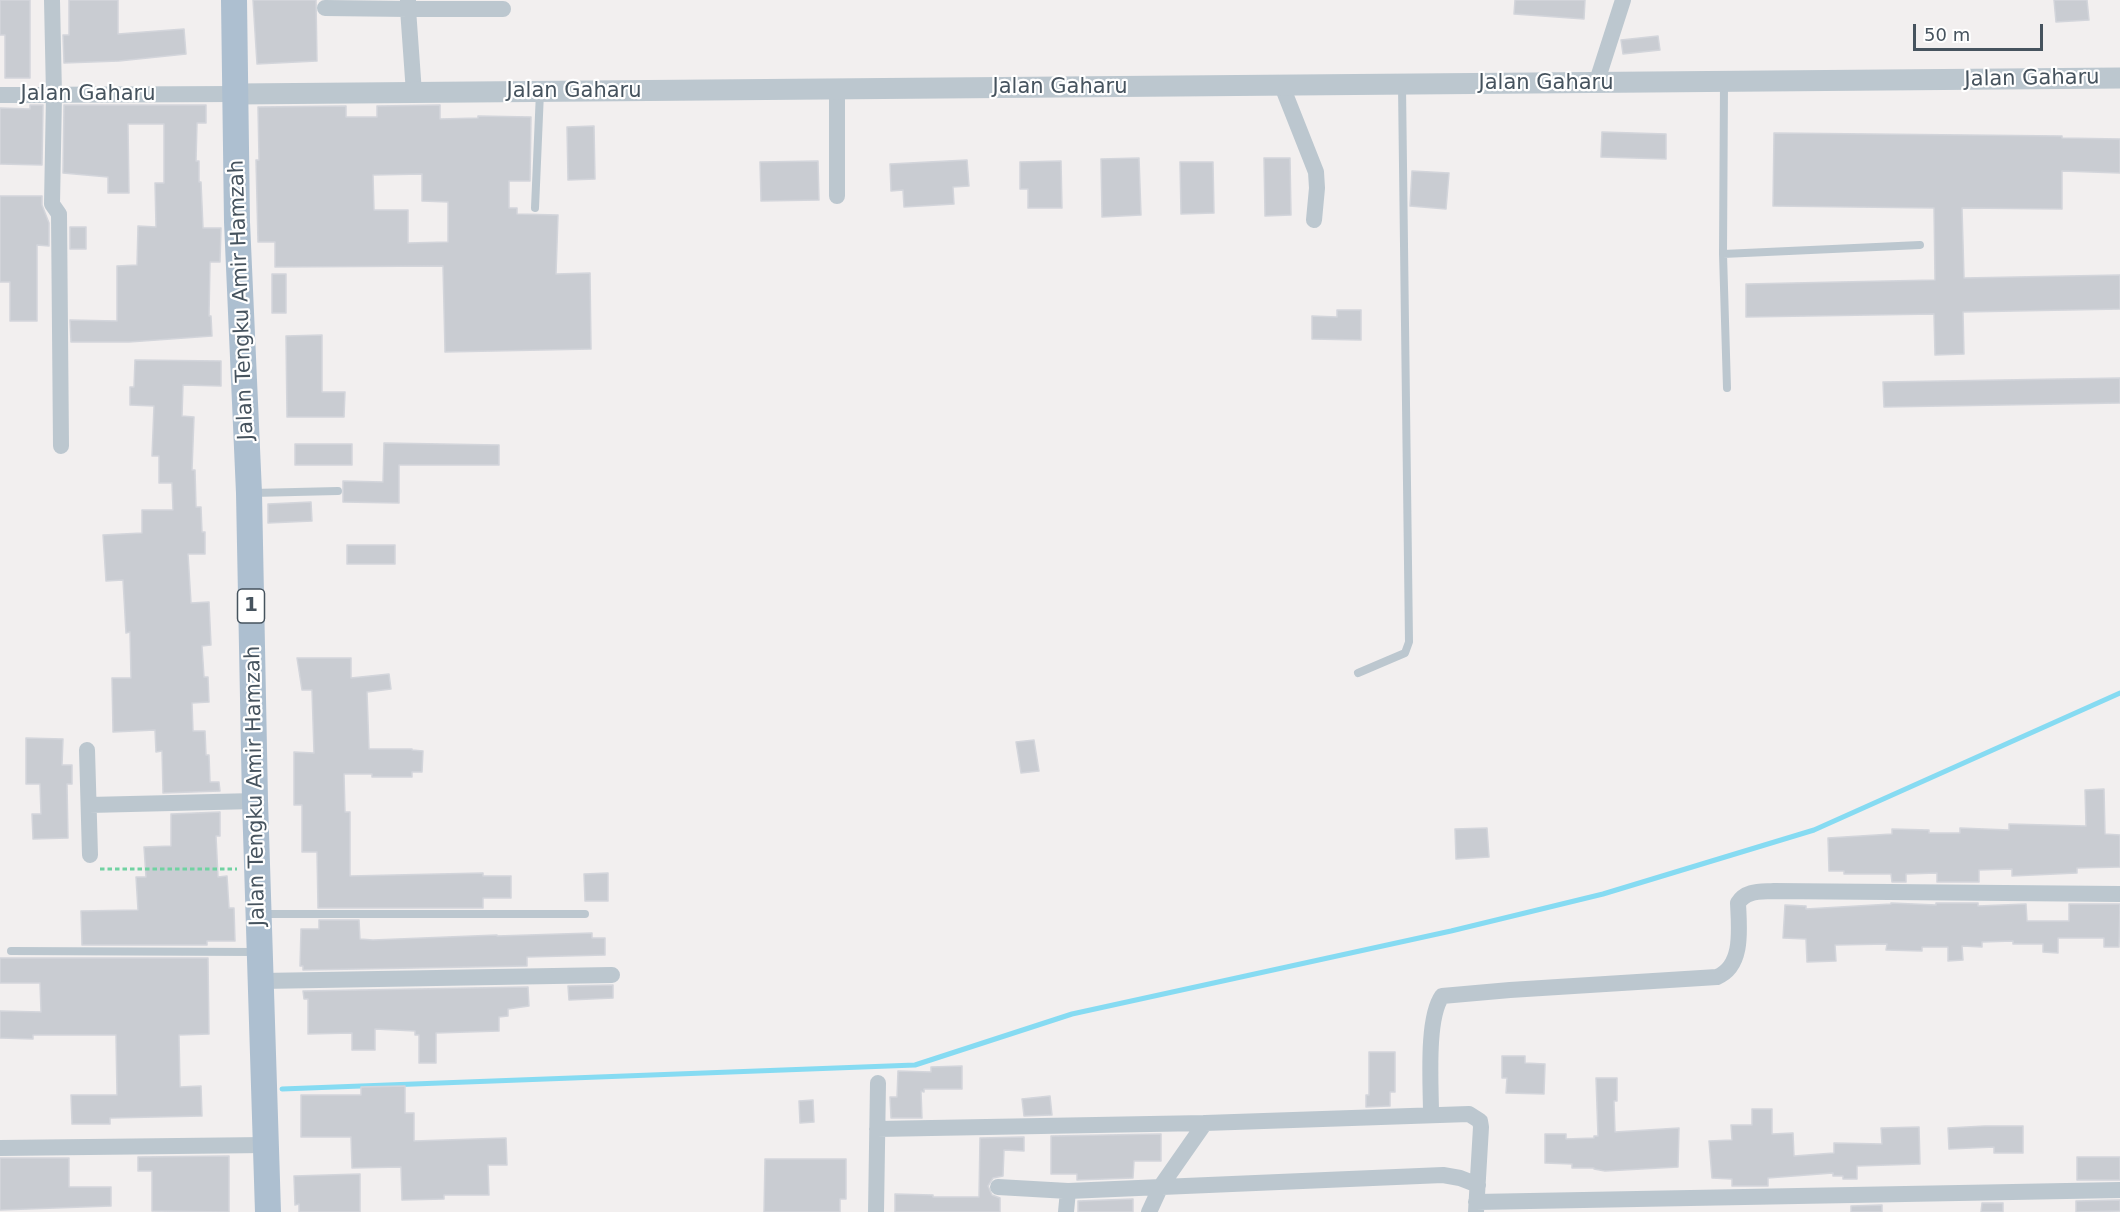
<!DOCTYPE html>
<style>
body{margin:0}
#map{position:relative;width:2120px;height:1212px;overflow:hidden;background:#f2efef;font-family:"DejaVu Sans",sans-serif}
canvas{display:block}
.scale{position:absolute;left:1913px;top:24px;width:130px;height:27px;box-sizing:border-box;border:3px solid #46535e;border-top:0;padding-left:8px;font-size:18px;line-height:21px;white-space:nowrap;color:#46535e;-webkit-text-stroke:4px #fff;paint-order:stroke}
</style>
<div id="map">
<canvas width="2120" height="1212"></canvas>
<div class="scale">50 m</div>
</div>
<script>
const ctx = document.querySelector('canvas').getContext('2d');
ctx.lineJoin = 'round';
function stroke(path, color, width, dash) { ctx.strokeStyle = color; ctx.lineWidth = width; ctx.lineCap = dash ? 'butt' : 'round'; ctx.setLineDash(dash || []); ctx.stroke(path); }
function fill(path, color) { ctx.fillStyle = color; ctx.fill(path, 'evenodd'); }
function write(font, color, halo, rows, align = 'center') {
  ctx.font = font + ' "DejaVu Sans",sans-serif'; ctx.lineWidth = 4.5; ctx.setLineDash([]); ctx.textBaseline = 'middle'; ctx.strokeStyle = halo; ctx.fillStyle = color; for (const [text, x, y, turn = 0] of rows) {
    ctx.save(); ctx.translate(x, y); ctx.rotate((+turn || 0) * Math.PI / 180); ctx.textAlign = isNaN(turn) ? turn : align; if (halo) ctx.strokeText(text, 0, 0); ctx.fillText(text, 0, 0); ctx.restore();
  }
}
stroke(new Path2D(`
 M282 1089 915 1065 1072 1014 1451 931 1603 894 1814 830 2120 693`), '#86dbf2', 5);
const building = new Path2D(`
 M0 0H30V78H5V35H0Z
 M69 0H118V34L184 29 186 54 119 61 64 63 63 35H69Z
 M253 0H316L317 61 257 64Z
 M1515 0H1585L1584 19 1514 14Z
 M2054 0H2087L2089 20 2056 22Z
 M1658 36 1660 50 1623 54 1621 40Z
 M30 105H43L42 165 0 164V108L30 109Z
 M64 105H206V123H197L196 161H199V182H201L203 228H221L220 262H210L209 316H211L212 336 129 342H71L70 320 117 321V266L137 265 138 226 156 227 155 183H164V124H128L129 193H108V177L63 173Z
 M440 105V119L478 118V116L531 117 530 181H509V208H517V214L558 215 556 274 590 273 591 349 445 352 443 266 275 267V242H258L256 160H259L258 107 346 106V117H377V106ZM422 174V201L448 202V242L408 243V210H374L373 175Z
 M594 126 595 179 568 180 567 127Z
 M1602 132 1666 134V159L1601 157Z
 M1774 133 2062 136V138L2120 139V173L2062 171V209L1962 208 1964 278 2120 275V309L1963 312 1964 354 1935 355 1934 314 1746 317V284L1935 280 1934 208 1773 206Z
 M1139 158 1141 215 1102 217 1101 159Z
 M1264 158H1290L1291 215 1265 216Z
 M967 160 969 186 953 187 954 204 904 207 903 190 891 191 890 164Z
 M818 161 819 200 761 201 760 162Z
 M1061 161 1062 208H1028V189H1020V162Z
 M1180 162H1213L1214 213 1181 214Z
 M1412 171 1449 173 1446 209 1410 206Z
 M0 196H42V205L49 223V246L37 245V321H10V282H0Z
 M70 227H86V249H70Z
 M272 274H286V313H272Z
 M1337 310H1361V340L1312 339V316L1337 317Z
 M322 335V392H345L344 417H287L286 336Z
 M135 360 221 361V386L183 385 182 416 194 417 192 470H195L196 507H201L202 532H205V554H188L191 603 209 602 211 645 202 646 204 677H208L209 702 192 703 193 731H205L206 755H209L210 782H219L220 791 163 793 162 751 156 752 155 730 113 732 112 678H131L130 632 126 633 123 580 106 581 103 535 142 533V510H173L172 483H159V456H152L154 406 130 405V387H134Z
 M2120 378V403L1884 407 1883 382Z
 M384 443 499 445V465H399V503L343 502V481L383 482Z
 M295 444H352V465H295Z
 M311 502 312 521 268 523V504Z
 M347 545H395V564H347Z
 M297 658H351V678L389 674 391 689 367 692 369 749H412V750L423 751 422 772H412V777H372V774H344L345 812H350V876L483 873V876H511V898H483V908H318L317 852H302V805H294V752L314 753 312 690H302Z
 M26 738 63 739 62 765H72V784H67L68 838 33 839 32 814H41L40 784H26Z
 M1034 740 1039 771 1021 773 1016 742Z
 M2104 789 2105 834 2120 835V867L2077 868V873L2012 876V869L1979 870V882H1937V873L1906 874V882H1892L1891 874H1844V871H1829L1828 838 1892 834V829L1929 830V833H1960V828L2009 830V824L2086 826 2085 790Z
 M220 812V836H216L218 877 227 876 229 908H234L235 941H207V945H82L81 911 138 910 136 877H146L144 847 171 846V814Z
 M1487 828 1489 857 1456 859 1455 829Z
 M608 873V901H585L584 874Z
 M1891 903 1936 905V903H1978V906L2026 904 2027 921H2069V904H2120L2119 947H2104V938H2058V953L2043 952V944H2013V941L1982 942V947L1962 946 1963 960 1948 961V947H1922V951L1886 950 1887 944 1835 945 1836 961 1807 962 1806 939 1783 938 1785 905 1806 906V909L1891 904Z
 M319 920H359L360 939 373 940 497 935V936L592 933V938H605V955L527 957V966L303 970V966H300L301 929H319Z
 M0 958H208L209 1034 179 1035 180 1087 201 1086 202 1116 110 1118V1124H72L71 1095H117L116 1035H33V1039L0 1038V1011L41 1012 40 983H0Z
 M613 985V998L569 1000 568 986Z
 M528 987 529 1006 508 1009V1016L499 1017V1031L436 1033V1063H419V1035H415V1031L375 1029V1050H352V1033L308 1034V999H304L303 991Z
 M1369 1052H1395V1092H1390V1106L1366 1107V1095H1369Z
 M1502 1056H1525V1063L1545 1064 1544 1094 1506 1093 1507 1078H1502Z
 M962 1066V1089H924V1092L921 1091 922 1118H891L890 1097H897L898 1071 931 1072V1067Z
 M1596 1078H1617V1101H1614L1615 1132 1679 1128 1678 1167 1605 1171 1594 1169V1168H1572V1164L1545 1163V1134H1566V1139L1594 1138V1136H1598Z
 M405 1086V1113H414V1141L506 1138 507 1165H488L489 1195H444V1199L402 1200 401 1167 352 1168 351 1137H301V1095H361V1087Z
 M1050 1096 1052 1115 1024 1116 1022 1099Z
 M813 1100 814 1122 800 1123 799 1101Z
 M1752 1109H1772V1134L1793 1133 1794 1156 1834 1153V1143L1882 1144 1881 1128 1919 1127 1920 1164 1857 1166V1179H1843V1176H1833V1173L1768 1178V1186H1732V1179L1712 1178 1709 1141 1732 1140 1731 1125H1752Z
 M1985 1126H2023V1153H1994V1147L1949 1149 1948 1128Z
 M1161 1134V1161H1134L1133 1178 1077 1180V1174H1051V1136Z
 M1024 1137V1151L1004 1150 1003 1176 993 1178 988 1186 992 1195 1000 1198V1212H895V1194L933 1195V1197H979L980 1138Z
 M229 1156V1212L152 1211V1171H138V1157Z
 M2077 1157H2120V1180H2077Z
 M0 1158H69V1187H111V1206L0 1210Z
 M765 1159H846V1199H840V1212H764Z
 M360 1174V1212H299V1204L295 1205 294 1176Z
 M1133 1199V1212H1078V1201Z
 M2120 1200V1211L2076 1212V1201Z
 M1982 1203H2003V1212H1981Z
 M1882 1205V1212H1851V1206Z`);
fill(building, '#c9ccd2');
stroke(building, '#d3d5db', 1.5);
stroke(new Path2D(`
 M100 869H237`), '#71d2a2', 3, [4.5, 3]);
stroke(new Path2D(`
 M1724 83 1723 254 1727 388
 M535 208 540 92
 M1723 254 1920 245
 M252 493 338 491
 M1358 673 1405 653 1409 642 1402 86
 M262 914H585
 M11 951 256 952`), '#bcc7cf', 8);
stroke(new Path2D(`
 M52 0 54 95 52 204 59 214 61 446
 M408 0V9H503
 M325 8 408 9 414 93
 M1596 84 1623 0
 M1282 86 1316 172 1317 188 1314 220
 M837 90V196
 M0 95 236 94
 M87 750 90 855
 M89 805 255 801
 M261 981 612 975
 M1431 1114C1431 1085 1426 1019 1442 996L1510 990 1717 977C1744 966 1739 928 1738 903 1746 890 1761 892 1774 891L2120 894
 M877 1129 1205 1123 1469 1114 1480 1121 1481 1127 1476 1212
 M0 1148 266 1145
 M998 1187 1068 1191
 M1476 1202 2120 1190
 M876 1212 878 1083
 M1066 1212 1068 1191 1443 1175 1460 1178 1478 1185
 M1149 1212 1161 1186 1205 1123`), '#bcc7cf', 16);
stroke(new Path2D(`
 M236 94 2120 78`), '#bcc7cf', 21);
stroke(new Path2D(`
 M234 0 237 222 249 493 255 801 268 1212`), '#adbfd0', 26);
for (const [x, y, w] of [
 [251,606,27]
]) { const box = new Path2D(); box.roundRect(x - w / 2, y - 17, w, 34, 4.5); ctx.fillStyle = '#fff'; ctx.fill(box); stroke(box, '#46535e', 1.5); }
write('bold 20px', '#46535e', null, [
 ["1",251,606]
]);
write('21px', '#46535e', '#fff', [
 ["Jalan Gaharu",2032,79,-1],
 ["Jalan Gaharu",1546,84],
 ["Jalan Gaharu",1060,88],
 ["Jalan Gaharu",574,92],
 ["Jalan Gaharu",88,95],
 ["Jalan Tengku Amir Hamzah",242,300,-92],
 ["Jalan Tengku Amir Hamzah",256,786,-91]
]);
</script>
